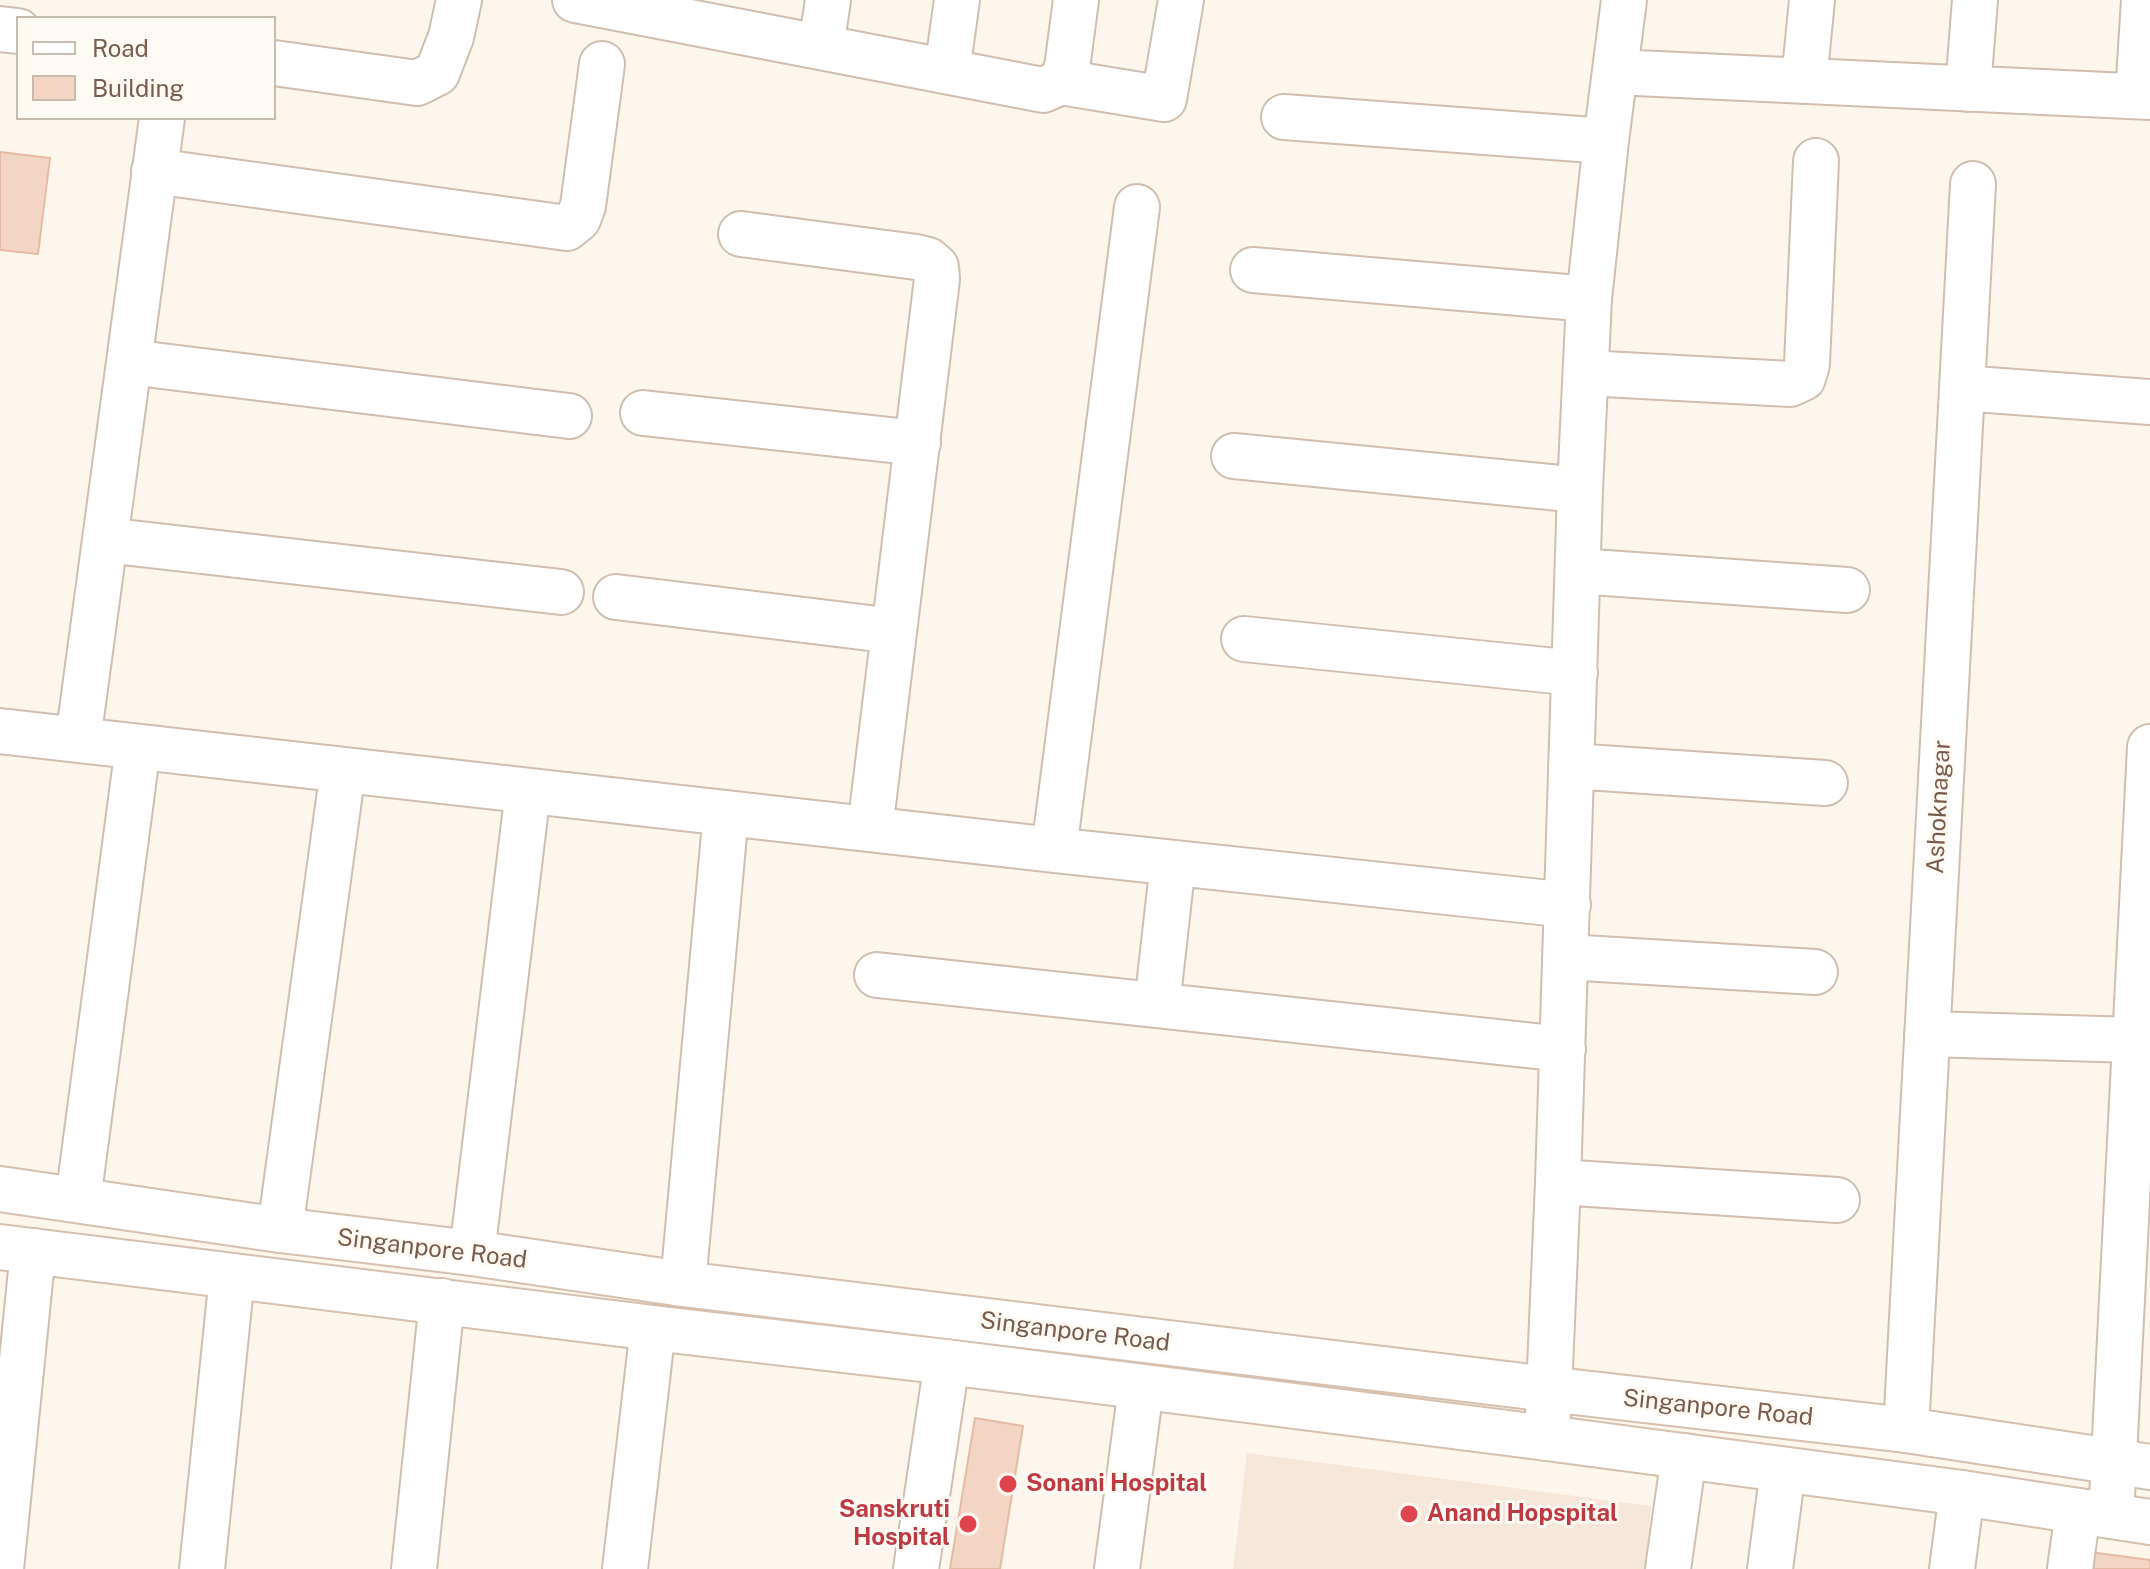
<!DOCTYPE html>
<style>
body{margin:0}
#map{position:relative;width:2150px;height:1569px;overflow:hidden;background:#fdf6ec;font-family:"Public Sans",sans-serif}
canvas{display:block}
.legend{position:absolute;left:16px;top:16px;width:260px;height:104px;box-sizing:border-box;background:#fffaf3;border:2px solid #cabbb1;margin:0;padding:10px 14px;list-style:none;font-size:24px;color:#7a5c4d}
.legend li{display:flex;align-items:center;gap:16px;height:40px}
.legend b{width:40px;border:2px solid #cabbb1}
</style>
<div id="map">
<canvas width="2150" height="1569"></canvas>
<ul class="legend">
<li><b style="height:10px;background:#fff"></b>Road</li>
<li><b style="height:22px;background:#f3d5c3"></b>Building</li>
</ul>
</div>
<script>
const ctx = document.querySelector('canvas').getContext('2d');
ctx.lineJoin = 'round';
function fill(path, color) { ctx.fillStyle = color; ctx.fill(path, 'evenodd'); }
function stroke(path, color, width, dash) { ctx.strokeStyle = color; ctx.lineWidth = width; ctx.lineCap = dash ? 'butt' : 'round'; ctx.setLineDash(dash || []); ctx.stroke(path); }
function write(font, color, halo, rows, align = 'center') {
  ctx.font = font + ' "Public Sans",sans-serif'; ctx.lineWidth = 6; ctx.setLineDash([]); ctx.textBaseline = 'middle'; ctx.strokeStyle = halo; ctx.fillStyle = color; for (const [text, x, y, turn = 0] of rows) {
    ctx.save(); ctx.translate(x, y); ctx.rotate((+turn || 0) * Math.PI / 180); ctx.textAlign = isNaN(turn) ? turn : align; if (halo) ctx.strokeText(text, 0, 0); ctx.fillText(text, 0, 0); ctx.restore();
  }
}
fill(new Path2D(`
 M1247 1453 1651 1506 1646 1569H1233Z`), '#f5e8da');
const building = new Path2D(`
 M0 152 50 158 38 254 0 250Z
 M975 1418 1023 1426 1000 1569H950Z
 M2090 1552 2150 1560V1569H2088Z`);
fill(building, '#f3d5c3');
stroke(building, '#e6bba3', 2);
const street = new Path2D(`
 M575 0 1043 90 1061 82 1067 68 1076 0
 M0 29 18 31
 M821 47 828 0
 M274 63 417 83 437 73 451 37 459 0
 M947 71 957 0
 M1615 72 2150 97
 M1804 81 1812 0
 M1061 82 1164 99 1181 0
 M1968 89 1975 0
 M2138 96 2144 0
 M1284 117 1606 141
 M154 171 567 228 578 219 583 206 602 64
 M741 234 916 257 928 260 936 267 937 279 870 829
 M1253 270 1589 299
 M129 362 569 416
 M1586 373 1790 384 1803 378 1807 364 1816 161
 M1962 388 2150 402
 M643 413 918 443
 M1234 456 1580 490
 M105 540 561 592
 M1578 571 1847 590
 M616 597 894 631
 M1244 639 1575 673
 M0 731 1054 850 1568 905
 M78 740 162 118
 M1571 766 1825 783
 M1054 850 1137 207
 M1566 957 1815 972
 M877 975 1563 1049
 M1157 1005 1173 863
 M1927 1034 2135 1040
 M1558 1182 1837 1200
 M78 1200 138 747
 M280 1230 343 770
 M472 1253 528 791
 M683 1284 726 813
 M1906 1430 1973 184
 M1547 1438 1558 1182 1580 490 1589 299 1606 141 1624 0
 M2111 1516 2150 747
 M1 1569 33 1251
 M202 1569 232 1276
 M414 1569 442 1301
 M625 1569 653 1328
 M916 1569 947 1362
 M1117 1569 1141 1388
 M1668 1569 1684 1456
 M1770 1569 1783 1470
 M1952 1569 1962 1493
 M2070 1569 2078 1511`);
const secondary = new Path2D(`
 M0 1189 280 1230 472 1253 683 1284 1548 1389 1906 1430 2150 1467
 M0 1247 653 1328 947 1362 1547 1438 1962 1493 2150 1522`);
stroke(street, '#d1beb0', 48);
stroke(secondary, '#d6c0b0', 48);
stroke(street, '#fff', 44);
stroke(secondary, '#fff', 44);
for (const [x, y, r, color] of [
 [1008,1484,10,"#e0444e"],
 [1409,1514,10,"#e0444e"],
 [968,1524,10,"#e0444e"]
]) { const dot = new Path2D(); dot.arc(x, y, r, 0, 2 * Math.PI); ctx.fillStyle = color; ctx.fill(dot); stroke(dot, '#fffaf3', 3); }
write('24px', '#7a5c4d', '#fffaf3', [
 ["Ashoknagar",1939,807,-87],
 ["Singanpore Road",432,1249,7],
 ["Singanpore Road",1075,1332,7],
 ["Singanpore Road",1718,1408,6]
]);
write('bold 24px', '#be3a42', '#fffaf3', [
 ["Sonani Hospital",1026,1484],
 ["Sanskruti",950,1510,"right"],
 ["Hospital",950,1538,"right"],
 ["Anand Hopspital",1427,1514]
], 'left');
</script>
